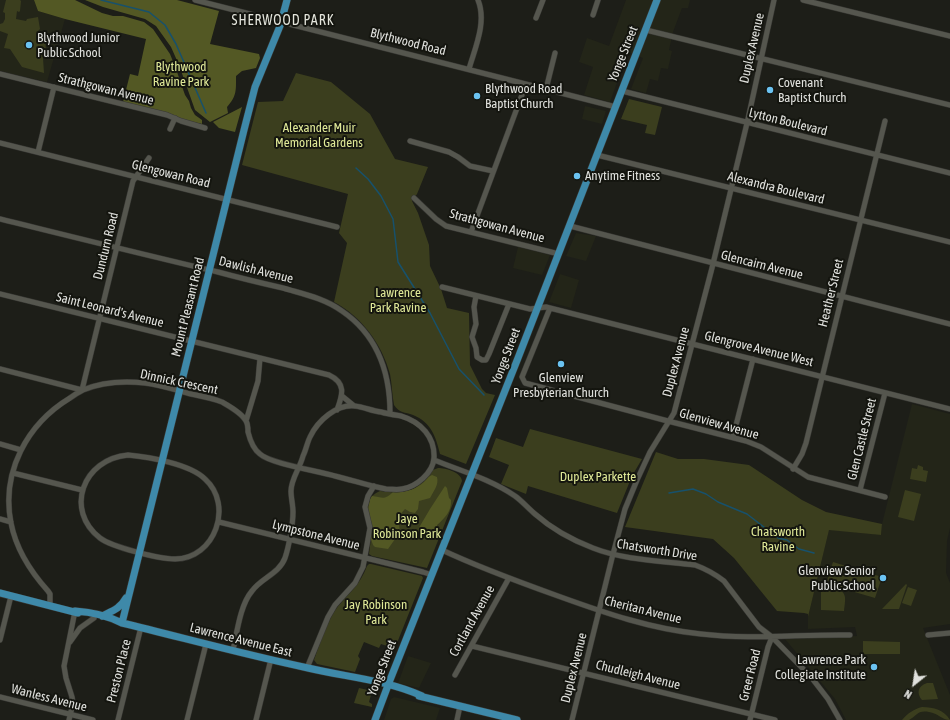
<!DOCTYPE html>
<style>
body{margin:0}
#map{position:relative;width:950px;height:720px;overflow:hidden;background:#1d1e18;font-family:"Asap Condensed",sans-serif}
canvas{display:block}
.north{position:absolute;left:894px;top:664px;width:40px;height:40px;-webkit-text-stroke:3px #14150f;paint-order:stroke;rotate:210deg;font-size:11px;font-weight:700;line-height:16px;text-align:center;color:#e0e1dd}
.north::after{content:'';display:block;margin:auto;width:14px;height:18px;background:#e0e1dd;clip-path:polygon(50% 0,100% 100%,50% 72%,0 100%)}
</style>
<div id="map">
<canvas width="950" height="720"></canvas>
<div class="north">N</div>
</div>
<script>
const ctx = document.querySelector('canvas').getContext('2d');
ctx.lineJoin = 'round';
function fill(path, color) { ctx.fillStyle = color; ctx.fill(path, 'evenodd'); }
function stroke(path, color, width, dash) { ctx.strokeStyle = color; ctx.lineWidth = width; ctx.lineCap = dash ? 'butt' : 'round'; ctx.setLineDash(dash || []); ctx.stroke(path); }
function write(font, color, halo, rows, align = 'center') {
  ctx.font = font + ' "Asap Condensed",sans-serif'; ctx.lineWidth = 4; ctx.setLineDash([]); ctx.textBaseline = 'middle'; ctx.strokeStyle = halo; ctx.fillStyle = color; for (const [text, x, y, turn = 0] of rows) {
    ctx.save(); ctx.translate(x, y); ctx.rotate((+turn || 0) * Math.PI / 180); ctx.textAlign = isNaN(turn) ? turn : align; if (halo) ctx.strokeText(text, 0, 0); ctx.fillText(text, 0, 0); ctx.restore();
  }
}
fill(new Path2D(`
 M0 0H34L38 11 65 19 47 82 0 71Z
 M626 0H690L688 8H682L673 32 669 50 672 51 668 69 661 68 658 81 650 79 646 93 631 89 643 58 628 52 610 102 584 95 593 67 579 62 587 38 609 46Z
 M585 106 606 111 602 124 582 119Z
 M576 233 596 236 586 261 566 256Z
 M518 247 550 255 542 275 513 268Z
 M560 274 579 280 571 308 549 302Z
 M912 404 950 414V528L947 541 946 573 950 583V624L923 628 950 695V720H846L835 699 785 639 857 636 855 627 808 629V617L829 529 881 535 882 524Z
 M408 656 431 663 419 688 398 683Z
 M394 697 440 708 436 720H384L391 699Z`), '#232518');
fill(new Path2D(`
 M6 0H20L21 1 20 11 19 12 17 11 16 19 26 21 27 19 38 17 40 29 38 31 39 40H45L47 59 43 58 44 73 22 67 10 49 4 48 8 34 0 31V24L3 23 5 19V13L3 12Z
 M296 73 331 82 370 114 395 159 428 167 417 194 412 201 418 213 429 245 430 266 441 289 447 308 469 313 470 365 482 389 486 393 495 395 466 464 440 454C436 437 431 422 413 415 405 412 399 413 394 405 392 395 392 384 390 374 382 344 361 316 334 302L347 243 339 233 348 194 242 165 258 102 283 101Z
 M629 99 662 107 655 135 645 133 647 125 621 119Z
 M530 429 642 459 632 476 617 513 528 486 526 494 501 484 509 465 489 457 496 438 523 447Z
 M656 452 678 459H704L749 465 802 500 826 512 882 524 881 535 829 530 808 617V614L804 613 777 611 734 558 713 539 625 527Z
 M918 465 923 467V470L928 471 926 482 910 479 912 468 917 469Z
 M438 468C446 468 461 472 462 481L427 568 372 556 369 554 372 531 368 506 372 496 376 493 380 491 399 493 414 489 424 481 433 470Z
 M905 490 921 494 914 521 898 517Z
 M833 562 882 577 875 598 834 586C847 593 846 596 844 611L821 610V586H832L826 584Z
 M369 564H371L422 576 423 578 393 653 386 650 387 646 381 644 379 648 364 642 358 656 360 659 355 672 317 664 314 660C320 643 326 624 336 609 349 592 359 587 367 566Z
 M906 584 907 585 899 609H882Z
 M908 587 917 590 911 606 902 603Z
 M863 641 900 642V654H863Z
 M927 683H933L938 699 922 700C916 693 918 686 927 683Z
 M359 688 372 691 369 702 372 704V707L354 703Z
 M922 707C934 707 944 710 950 720 942 720 938 713 929 712 917 710 917 716 909 720 908 720 903 720 902 720 908 713 914 709 922 707Z`), '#3b3e1e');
fill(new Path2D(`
 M34 0H75L102 13 113 16H123L144 22 153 29 170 54 176 69 185 95 189 101 191 108 195 115 202 120V124L183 120 123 102 130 74 138 76 146 39 65 19 38 11Z
 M85 0H177L219 11 210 44 259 54 260 58 256 68 242 71 236 76C236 90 237 96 227 107L228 113 210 122 195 110 179 65 171 47 156 26 145 19 103 7Z
 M242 107 235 132 219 128 213 122Z
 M432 475 437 477C439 485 434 490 430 498L419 501 418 509 415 513 410 512 405 509 398 517 400 532 388 549 375 547 373 545 371 539 372 531 368 509 370 499 372 496C382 497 384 501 393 492 404 493 415 490 424 482 427 479 428 477 432 475Z
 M445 486 447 488 449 498 451 500C452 511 444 519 437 525V535L431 538 419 534 417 531 430 509Z`), '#535824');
stroke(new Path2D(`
 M101 0 149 12 165 25 176 44 206 113
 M356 168 368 179 381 196 393 219 398 262 430 313 459 369 484 395
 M669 493 693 489 706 494 718 502 747 514 778 538 787 540 799 549 814 553`), '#17516c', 1.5);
const minor = new Path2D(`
 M195 0 616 107
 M803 0 950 36
 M593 15 598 0
 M536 18 543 0
 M646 30 950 105
 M469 69C475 48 487 22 478 0
 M0 74 167 115 181 121 205 128
 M546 89 555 53
 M622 91 950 173
 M170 129 175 118
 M410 141 449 152 458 157 470 166 493 171
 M0 143 337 227
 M38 152 54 87
 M597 155 950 242
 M414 198 436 219 446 226 559 254
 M0 219C73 237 145 255 218 272 240 278 261 283 283 288 303 294 324 298 342 311 377 335 390 372 390 413
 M570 226 950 324
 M471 232 526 84
 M442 287 530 309 546 307 950 409
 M0 294 329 375C346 383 343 394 337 410
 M476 296 474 307 476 324 472 337 476 348 477 357 482 360H486L489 354 509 304
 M550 308 522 377 525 383 664 420 746 441 761 447 808 477 885 497
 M0 369 82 390
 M82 390 133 181 149 158
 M342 396 353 405
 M246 421 258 381 260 358
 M733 437 753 359
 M0 444 21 450
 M128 455C149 457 190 464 205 479 234 505 215 559 175 559 159 559 112 547 100 538 64 510 83 459 128 455Z
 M434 460C461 471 490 479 515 496 522 501 528 508 535 514 552 529 572 540 593 548 623 560 663 561 695 565 706 569 715 574 724 581L759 627 772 637 811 677 828 699 840 720
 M793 469 802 454 806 443 885 121
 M13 473 82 490
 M860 490 885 393
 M0 519 11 522
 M219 522 423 572 432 575
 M442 550C480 568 519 582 558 596 605 613 651 629 701 634 751 640 801 634 850 635
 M50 605V594L48 591C30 571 16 549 11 523 1 472 27 424 70 398 74 395 79 392 83 390 102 382 126 381 145 383 161 385 176 390 191 394 201 396 212 398 222 402 229 406 242 413 246 421 248 424 248 428 248 432 250 440 253 449 260 454 271 464 319 471 335 476 352 480 369 486 386 489 392 489 397 490 402 489 416 487 433 473 434 458 435 437 421 422 401 416 395 415 388 414 381 412 372 411 364 407 355 406 337 404 318 420 310 437 307 443 306 450 303 456 300 468 291 479 291 491 291 498 293 505 293 512 293 524 289 546 285 558 279 574 261 578 252 591 240 605 237 633 233 650
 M928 635 950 633
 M0 640 11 596
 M70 642 80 628 94 618
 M472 646 775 720
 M307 668 328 617 335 605 355 583 363 567 370 528 365 507 368 496 374 486
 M455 675 509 578
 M0 697 93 720
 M69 720 73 703 72 697 66 678 64 666 75 611
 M118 720 141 627
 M187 720 206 644
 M256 720 271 659
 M457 720 460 706
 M572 720 612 558 625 509 637 480 650 452 674 413 712 268 748 119 774 0
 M750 720 768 647 772 637`);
const major = new Path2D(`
 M0 593 78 613
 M75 611C91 612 108 616 122 623 184 638 246 655 308 668 346 677 387 680 422 696
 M102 616C112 611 120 609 126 598
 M122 623 244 130 255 87 280 26 287 0
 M419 696 517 720
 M375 720 390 680 518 358 657 0`);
stroke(minor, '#383834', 6);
stroke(major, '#383834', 8);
stroke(minor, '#55564e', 5);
stroke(major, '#3e89a9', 7);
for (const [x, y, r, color] of [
 [29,45,4,"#6bc3f2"],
 [770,90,4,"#6bc3f2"],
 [477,96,4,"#6bc3f2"],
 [577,176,4,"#6bc3f2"],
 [561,364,4,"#6bc3f2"],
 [883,578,4,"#6bc3f2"],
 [874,667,4,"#6bc3f2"]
]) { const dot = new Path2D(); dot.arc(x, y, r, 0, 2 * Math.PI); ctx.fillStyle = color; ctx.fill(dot); stroke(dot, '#14150f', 1.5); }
write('13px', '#e0e1dd', '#14150f', [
 ["Blythwood Junior",37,38],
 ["Public School",37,53],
 ["Covenant",778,83],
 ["Baptist Church",778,98],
 ["Blythwood Road",485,89],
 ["Baptist Church",485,104],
 ["Anytime Fitness",585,176],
 ["Glenview",561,378,"center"],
 ["Presbyterian Church",561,393,"center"],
 ["Glenview Senior",875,571,"right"],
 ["Public School",875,586,"right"],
 ["Lawrence Park",866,660,"right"],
 ["Collegiate Institute",866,675,"right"]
], 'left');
write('13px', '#e0e1dd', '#14150f', [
 ["Blythwood Road",408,42,14],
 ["Duplex Avenue",752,48,-77],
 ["Yonge Street",623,54,-68],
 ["Strathgowan Avenue",106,89,14],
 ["Lytton Boulevard",788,122,14],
 ["Glengowan Road",171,174,14],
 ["Alexandra Boulevard",776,188,14],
 ["Strathgowan Avenue",497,226,15],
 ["Dundurn Road",106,246,-76],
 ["Glencairn Avenue",762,265,14],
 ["Dawlish Avenue",256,270,14],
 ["Heather Street",831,293,-76],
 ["Mount Pleasant Road",188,307,-76],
 ["Saint Leonard's Avenue",110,310,14],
 ["Glengrove Avenue West",759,349,14],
 ["Yonge Street",506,356,-69],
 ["Duplex Avenue",676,362,-75],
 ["Dinnick Crescent",179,382,12],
 ["Glenview Avenue",719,424,16],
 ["Glen Castle Street",862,439,-76],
 ["Lympstone Avenue",316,535,14],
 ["Chatsworth Drive",657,550,9],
 ["Cheritan Avenue",643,610,14],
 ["Cortland Avenue",472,621,-61],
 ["Lawrence Avenue East",241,640,14],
 ["Yonge Street",382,668,-69],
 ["Duplex Avenue",574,668,-76],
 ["Preston Place",119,671,-76],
 ["Chudleigh Avenue",638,675,14],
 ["Greer Road",750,675,-76],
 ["Wanless Avenue",49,698,14]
]);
write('13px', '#dfe897', '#14150f', [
 ["Blythwood",181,67],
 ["Ravine Park",181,82],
 ["Alexander Muir",319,128],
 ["Memorial Gardens",319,143],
 ["Lawrence",398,293],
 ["Park Ravine",398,308],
 ["Duplex Parkette",598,477],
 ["Jaye",407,519],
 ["Robinson Park",407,534],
 ["Chatsworth",778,532],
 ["Ravine",778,547],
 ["Jay Robinson",376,605],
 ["Park",376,620]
]);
ctx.letterSpacing = '1px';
write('14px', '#e4e5dc', '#14150f', [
 ["SHERWOOD PARK",283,21]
]);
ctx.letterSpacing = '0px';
</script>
